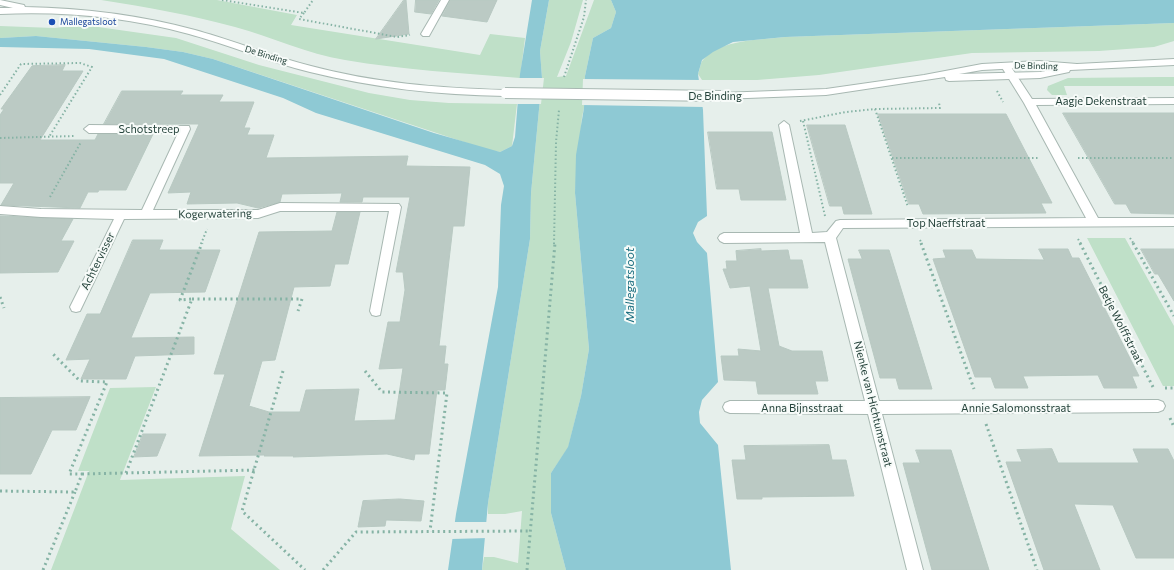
<!DOCTYPE html>
<style>
body{margin:0}
canvas{display:block;background:#e6efeb}
</style>
<canvas width="1174" height="570"></canvas>
<script>
const ctx = document.querySelector('canvas').getContext('2d');
ctx.lineJoin = 'round';
function fill(path, color) { ctx.fillStyle = color; ctx.fill(path, 'evenodd'); }
function stroke(path, color, width, dash) { ctx.strokeStyle = color; ctx.lineWidth = width; ctx.lineCap = dash ? 'butt' : 'round'; ctx.setLineDash(dash || []); ctx.stroke(path); }
function write(font, color, halo, rows, align = 'center') {
  ctx.font = font + ' Commissioner,sans-serif'; ctx.lineWidth = 4; ctx.setLineDash([]); ctx.textBaseline = 'middle'; ctx.strokeStyle = halo; ctx.fillStyle = color; for (const [text, x, y, turn = 0] of rows) {
    ctx.save(); ctx.translate(x, y); ctx.rotate((+turn || 0) * Math.PI / 180); ctx.textAlign = isNaN(turn) ? turn : align; if (halo) ctx.strokeText(text, 0, 0); ctx.fillText(text, 0, 0); ctx.restore();
  }
}
fill(new Path2D(`
 M101 0H217L297 15 291 25 480 55 490 34 525 38 520 78C462 73 403 70 345 60 307 54 272 37 235 27 191 15 147 7 101 0Z
 M549 0H583L571 42 557 77 566 76 594 0H611L616 12 611 28 593 38 585 76 584 108 582 117 575 193 589 349 581 396 568 448 551 473V513L566 570H482L484 557H494L518 563 522 511 505 514H488V503L530 239 531 193 542 78 540 51Z
 M1174 23V41L1154 47 1099 51 972 53 819 75 757 80H702L698 74C700 70 700 63 703 60 720 39 761 40 785 37Z
 M84 25 176 38 259 65 369 93 410 100 449 103 517 104 512 146 500 152 488 150 213 59 183 52 146 47 36 36 0 38V26L54 28Z
 M1162 77H1174V86H1064L1067 95H1052L1047 90 1048 86 1068 78Z
 M1087 238H1125L1174 326V386H1163Z
 M156 387 120 480 245 476 231 529 280 570H51L89 471H78L110 388Z`), '#bfe0c8');
fill(new Path2D(`
 M532 0H549L540 51 542 78 531 193 530 239 488 503 482 570H448L456 514 498 287 501 205 504 186 500 174 485 165 316 113 283 98 164 59 89 49 0 47V38L36 36 146 47 183 52 213 59 434 133 500 152 512 146 515 137 520 74Z
 M611 0H1174V23L785 37 733 42 713 52 702 60 698 74 703 110 707 216 698 222 693 233 697 242 707 253 718 382 702 400 699 412 700 423 718 445 731 570H566L551 513V473L568 447 581 396 589 349 575 193 576 155 584 108 585 76 593 38 611 28 616 12Z`), '#8ec9d4');
fill(new Path2D(`
 M518 78H544L541 104H515Z
 M583 79 701 80 704 107 582 105Z
 M453 522H489L488 538 451 539Z`), '#e6efeb');
const building = new Path2D(`
 M404 0H406L409 34 376 39Z
 M416 0H439L431 14 415 12Z
 M450 0H497L487 22 442 16Z
 M65 65 62 71H83L40 140H95L98 134H153L126 190H99L98 192H88L80 208 1 205 14 183H0V115L4 109H1L32 66Z
 M122 91H183L180 95H223L219 102H254L244 128H250L247 135H274L266 158 408 156 406 166 470 167 464 226H453L439 346H446L444 364H448L445 390H437L429 454H415L414 460 387 454 293 457 294 456H264L265 455 199 456 225 374H214L259 232 332 231 337 212H360L348 264H335L330 286 294 287 275 360 262 361 249 406 269 412H300L306 390 359 389 354 421 395 420 403 368 379 369 388 322H400L405 290 403 272H396L410 197H363L362 202H340L342 193 282 194 280 202 258 208 237 203 187 204 191 192 168 193 199 124H104Z
 M1063 113H1174V214L1131 213 1126 204H1115Z
 M878 114H1006L1052 203H1041L1046 213 923 214 919 204H909Z
 M807 125H845L872 214H844L842 206H830Z
 M708 132H772L786 200H741L739 189H717Z
 M0 216 73 219 61 241H74L58 272 0 273Z
 M133 240H163L159 250H220L205 292 150 293 131 338 194 337V354L135 356 126 379H81L90 359 66 360 87 314H100Z
 M761 249V251L788 250 790 260H802L808 288H768L779 346 792 351H822L828 381H815L818 394H758L756 381 724 380 721 356H739L738 349 761 351 750 286 730 288 723 269H727L726 261H737L736 251Z
 M1039 249H1068L1072 258H1079L1139 376H1132L1137 388H1104L1098 375 1023 376 1028 388H995L991 377H975L933 259 946 258 943 250H972L976 259 1044 260Z
 M1141 249H1174V301L1158 274H1155Z
 M859 250H889L932 389H899L896 378H880L848 259H862Z
 M90 397 76 430H52L31 474H0V398Z
 M143 434H166L157 456 134 457Z
 M829 445 832 460H846L854 496 762 497V499H737L732 460H746L744 446Z
 M1052 449 1058 463H1139L1133 449H1168L1174 461V558H1136L1113 505 1074 504 1100 570H1044L1006 462H1022L1017 450Z
 M916 450H951L989 570H932L903 463H920Z
 M400 499 424 501 421 521 386 520 385 526 358 527 363 501Z`);
fill(building, '#bbcac4');
stroke(building, '#b8c9c2', 1);
const minor = new Path2D(`
 M441 0H449L429 36H423L421 34Z
 M1006 63 1009 64 1032 99 1174 98V104L1036 105 1098 218H1174V226L843 228 836 238 879 401 1158 400 1163 402 1165 406 1163 410 1158 412 882 414 923 570H907L868 414 730 413 725 411 723 407 725 403 730 401H865L825 242 724 243 720 241 718 238 720 235 724 233H800L779 125 784 121 789 125 812 233 827 232 836 221 840 220 1086 218 1024 103 1001 66Z
 M89 125 189 126 190 129 153 210H258L280 203 399 204 401 207 380 315 376 316 372 315 370 311 389 211H280L258 218 124 219 80 311 76 312 72 311 70 307 114 219 41 217 0 214V206L41 209 142 210 178 133H89L84 129Z`);
const tertiary = new Path2D(`
 M0 0 24 5 25 7C83 8 140 15 195 30 234 41 272 56 311 66 374 83 440 88 505 90L510 93 505 96C439 95 374 88 310 72 269 62 230 45 189 34 127 17 64 11 0 14V8H13L0 5Z
 M1174 59V65L1070 70 1069 72 1040 78 949 81 946 80 945 77 826 95 721 99 716 96 721 93 826 89 924 75 982 64 1039 61 1077 64ZM1039 67 1057 69 1040 72 959 74 982 70Z`);
stroke(minor, '#a8b8b2', 2);
stroke(tertiary, '#a8b8b2', 2);
stroke(new Path2D(`
 M222 0 304 13 313 0
 M304 13 299 19 397 37 410 35
 M564 77 584 17 586 0
 M997 91 1003 102
 M0 95 21 64 80 63 92 67 49 137
 M875 109 908 207
 M800 121 846 112 875 109 940 108 939 103
 M803 121 825 216
 M0 138 75 136
 M892 158H1039
 M1078 158H1174
 M50 197 81 142
 M1130 238 1134 244
 M1078 239 1081 244
 M920 240 922 244
 M201 244 207 229
 M554 244 556 142 559 110`), '#86b3a5', 2, [1.5, 2.5]);
stroke(new Path2D(`
 M921 243 974 389
 M1080 243 1153 387
 M1133 243 1174 316
 M0 297 4 308
 M192 299H302L298 311
 M283 371 242 511 305 570
 M365 371 382 392 447 393 430 531
 M1165 388H1174
 M1170 418 1174 427
 M986 424 1037 570
 M126 473 192 299 180 300 202 243
 M82 474 255 470
 M0 491 75 492 82 474H69L107 382 80 381 53 354
 M43 570 75 492
 M323 570 356 532 531 531
 M527 570 555 243`), '#86b3a5', 3, [2, 3.5]);
fill(minor, '#fff');
fill(tertiary, '#fff');
const tertiaryBridge = new Path2D(`
 M505 93 721 96`);
stroke(tertiaryBridge, '#a8b8b2', 12, []);
stroke(tertiaryBridge, '#fff', 10);
for (const [x, y, r, color] of [
 [52,22,4,"#1a4fb4"]
]) { const dot = new Path2D(); dot.arc(x, y, r, 0, 2 * Math.PI); ctx.fillStyle = color; ctx.fill(dot); stroke(dot, '#f7fbf9', 1.5); }
write('9px', '#164399', '#f7fbf9', [
 ["Mallegatsloot",60,22]
], 'left');
write('9px', '#24423a', '#f7fbf9', [
 ["De Binding",266,55,17],
 ["De Binding",1036,66,1]
]);
write('11px', '#24423a', '#f7fbf9', [
 ["De Binding",715,96],
 ["Aagje Dekenstraat",1101,101],
 ["Schotstreep",149,129],
 ["Kogerwatering",215,214,-1],
 ["Top Naeffstraat",946,223],
 ["Achtervisser",98,261,-64],
 ["Betje Wolffstraat",1121,325,63],
 ["Nienke van Hichtumstraat",873,404,76],
 ["Anna Bijnsstraat",802,408],
 ["Annie Salomonsstraat",1016,408]
]);
write('italic 12px', '#1c6f80', '#f7fbf9', [
 ["Mallegatsloot",630,285,-90]
]);
</script>
